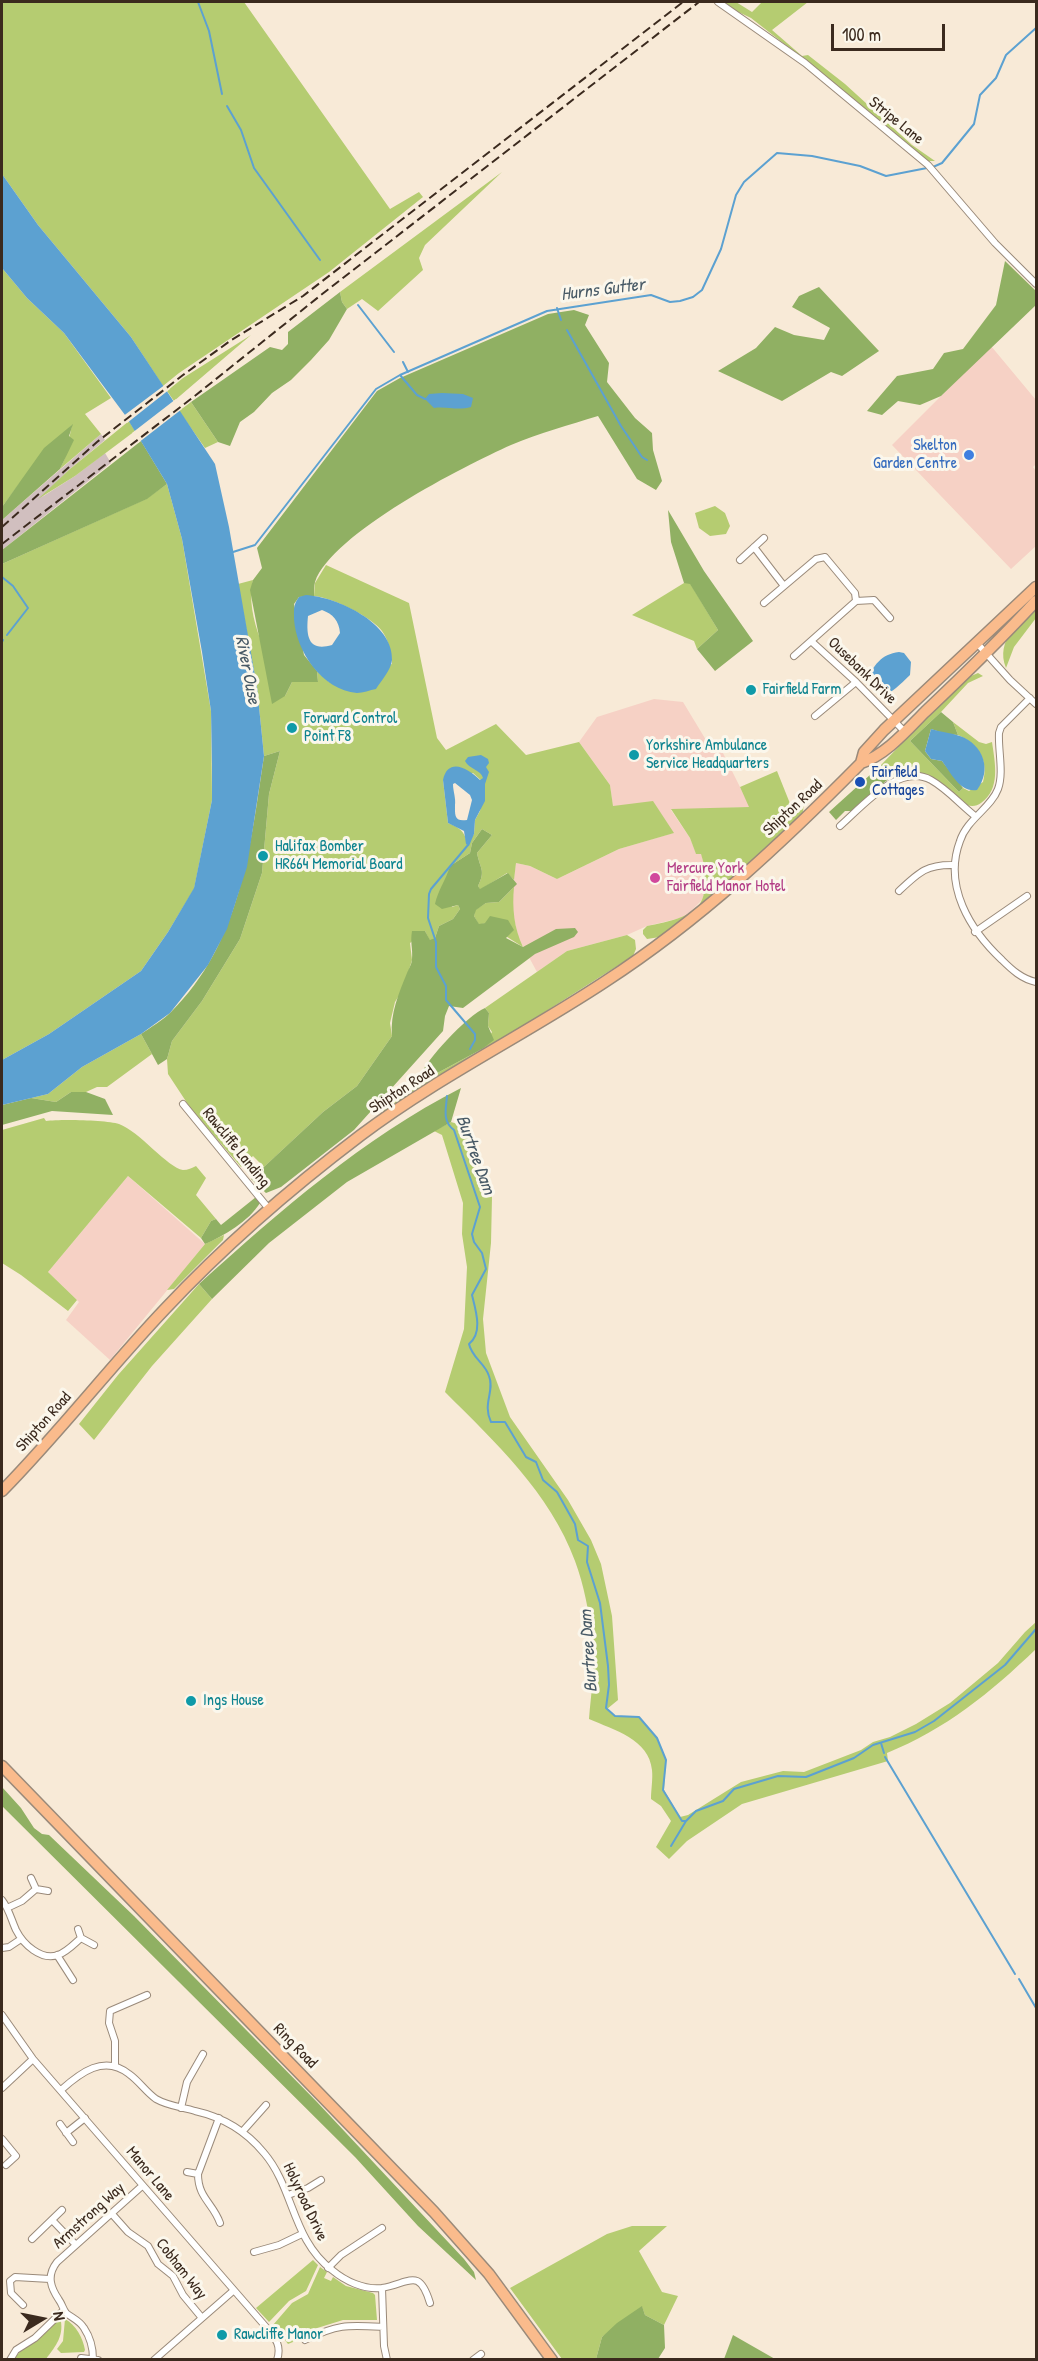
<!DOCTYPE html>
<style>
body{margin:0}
#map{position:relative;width:1038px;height:2361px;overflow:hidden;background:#f8ead7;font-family:"Patrick Hand",sans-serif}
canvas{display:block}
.frame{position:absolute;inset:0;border:3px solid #3b2a1e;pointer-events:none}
.north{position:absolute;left:12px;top:2289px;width:60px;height:60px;-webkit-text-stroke:4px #fbf7ec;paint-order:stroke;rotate:80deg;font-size:16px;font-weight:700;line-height:24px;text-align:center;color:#3b2a1e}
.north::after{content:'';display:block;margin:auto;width:21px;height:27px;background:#3b2a1e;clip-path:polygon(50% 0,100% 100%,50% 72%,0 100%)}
.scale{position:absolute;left:831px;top:24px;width:114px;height:27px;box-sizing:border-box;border:3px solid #3b2a1e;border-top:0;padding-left:8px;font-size:18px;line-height:21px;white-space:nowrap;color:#3b2a1e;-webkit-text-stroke:4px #fbf7ec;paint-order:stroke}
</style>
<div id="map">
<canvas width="1038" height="2361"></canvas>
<div class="frame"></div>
<div class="north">N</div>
<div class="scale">100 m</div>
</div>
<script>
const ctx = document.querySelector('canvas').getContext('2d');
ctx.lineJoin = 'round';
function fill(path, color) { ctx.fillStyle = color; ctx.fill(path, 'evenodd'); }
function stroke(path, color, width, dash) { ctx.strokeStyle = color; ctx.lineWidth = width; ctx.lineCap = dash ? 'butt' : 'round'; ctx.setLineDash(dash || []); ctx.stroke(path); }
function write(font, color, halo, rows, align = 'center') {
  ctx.font = font + ' "Patrick Hand",sans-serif'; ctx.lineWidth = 6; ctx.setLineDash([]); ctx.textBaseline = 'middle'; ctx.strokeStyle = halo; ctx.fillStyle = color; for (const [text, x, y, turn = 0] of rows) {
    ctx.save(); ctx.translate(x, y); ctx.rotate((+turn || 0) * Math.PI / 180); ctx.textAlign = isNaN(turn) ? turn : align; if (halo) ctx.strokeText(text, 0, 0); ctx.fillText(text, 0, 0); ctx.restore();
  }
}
fill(new Path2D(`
 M991 346 1036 400V464L1033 467 1036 471V546L1011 569 892 445Z
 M654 699 683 702 706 740 716 739 750 807 671 810 690 838 696 853H701L705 868 702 875 705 891 702 900 685 917 647 926 627 935 567 951 537 972 518 937 511 903 516 863 530 866 557 879 619 849 673 833 653 802 613 807 610 785 579 742 597 717Z
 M128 1176 205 1244 110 1360 66 1320 79 1302 48 1272Z`), '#f6d1c5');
fill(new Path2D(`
 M101 434 105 440 70 469 42 497 75 476 105 453 111 463 2 550V520Z`), '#d1bfbf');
fill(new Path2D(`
 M2 2H244L390 209 419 192 423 197 329 272 179 373 163 386 131 337 38 225 2 174Z
 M723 2H736L752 12 762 2H808L772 30 802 56 808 55 845 84 912 145 935 161H926L824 75 751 18 730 8Z
 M502 172 425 245 419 258 423 270 378 311 362 299 347 309 342 302 340 292Z
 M2 268 27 298 64 333 111 398 85 414 101 434 60 469 65 458 72 425 19 484 2 507Z
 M251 335 174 401 167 391 183 378Z
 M191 402 218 442 205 448 179 411Z
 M129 421 135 431 75 476 38 499 70 469Z
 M167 484 182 539 211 711 212 800 194 889 168 932 141 971 49 1034 2 1060V564L146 499Z
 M715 506 725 513 730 526 726 534 710 536 699 528 695 513Z
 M326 565 409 603 437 738 446 750 496 724 526 755 579 742 610 785 613 806 653 801 674 833 619 849 557 879 530 866 516 863 514 880 507 873 480 890 478 886C486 870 480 869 477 853L492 835 482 829 472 843 470 853 450 866 448 875 452 907 458 905 460 909 453 919 439 926 435 938 430 941 425 931 410 943 412 960 403 989 395 1002 390 1023 392 1036 357 1086 323 1112 264 1167 253 1156 241 1167 191 1109 168 1074 167 1059 172 1041 202 1001 240 939 262 873 269 794 280 751 264 756 257 687 238 584 253 580C244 618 271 662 285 696L292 682H318L317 671 329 682 392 664C391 652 389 641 382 631 372 617 331 597 314 596L315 583ZM473 773 485 784 480 811 475 820 474 834 467 844C465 831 460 828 448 823L443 780Z
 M684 583H690L718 630 697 649 694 641 632 615Z
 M1036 603V618L1014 647 1006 668C995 640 1020 622 1036 603Z
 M978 673 983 676 968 683 941 712 910 741 959 792 963 788 969 791 983 782C989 760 978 744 958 735L953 722 979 742 986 744 992 742C995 763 1001 789 981 803 977 806 972 807 967 805 962 802 957 797 953 793 934 777 918 768 893 775L881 765 964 679Z
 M777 771 791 806 804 800 803 812 762 852 685 917 660 937 647 939 643 934V930L647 926C666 922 703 917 704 891 705 882 700 877 705 868L701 854H696L690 838 671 809 749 807 740 787Z
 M514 887C512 908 514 928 523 947L485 923 479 925 474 916 475 910 486 903 499 902Z
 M627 935 635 940 636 949 633 956 381 1116 385 1108 420 1073 419 1079 428 1078 482 1049 492 1032 488 1026 489 1013 485 1008 567 951Z
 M141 1034 152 1054 107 1087H97L86 1092H71L56 1102 31 1098 48 1094 82 1067Z
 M44 1118 46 1121C60 1119 107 1120 119 1124 139 1131 168 1168 183 1170 188 1170 192 1168 196 1166L206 1178 196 1195 216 1219 211 1221 201 1238 128 1176 48 1272 77 1300 68 1311 21 1275 2 1263V1130Z
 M451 1122 464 1126 492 1197 491 1243 483 1319 486 1353 510 1417 568 1500 591 1540 601 1564 612 1616 618 1700 607 1709 615 1716 639 1717 657 1738 666 1760 664 1790 680 1817 688 1815 741 1782 783 1771 804 1772 861 1750 873 1742 890 1737 916 1724 950 1703 998 1663 1025 1632 1036 1622V1649C990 1693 946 1729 887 1753L888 1761 742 1804 687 1841 669 1859 656 1847 671 1821 661 1806 651 1799C651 1790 653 1779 652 1770 649 1739 614 1730 589 1719 591 1693 596 1663 592 1637 589 1612 584 1585 575 1561 550 1493 495 1442 445 1392L464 1329 467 1267 462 1234 463 1203 442 1135 434 1131Z
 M224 1235 223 1240 174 1289 167 1290 205 1244Z
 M199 1284 212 1299 152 1366 94 1440 79 1424 118 1375Z
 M632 2226H667L639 2251 662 2292 678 2296 664 2325 645 2315 642 2307 602 2337 596 2359H562L510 2288 607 2234Z
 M313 2260 318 2265 306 2291 289 2301 269 2322 256 2308Z
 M320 2267 327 2272 324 2278 331 2281 333 2277 346 2286 373 2293 375 2295 377 2320H343L298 2334 293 2342 288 2344 273 2325 292 2303 308 2294Z
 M60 2317C65 2335 56 2346 46 2359L13 2360 23 2348 40 2338Z
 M65 2319C76 2325 83 2338 85 2350L84 2352 61 2353 57 2349 63 2341Z`), '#b5cc71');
fill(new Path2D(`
 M1005 261 1036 291V305L941 396 920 405 898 401 882 415 867 411 897 376 933 369 944 353 963 349 996 305Z
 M819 287 879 351 842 376 831 372 782 401 718 371 756 348 775 327 794 335 824 340 830 328 792 307 799 296Z
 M340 292 342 302 347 309 329 340 311 360 291 380 272 393 254 412 240 422 230 446 218 442 191 402 270 347 282 350 288 344V332Z
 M574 310 589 315 585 325 609 363 607 382 635 418 652 433 653 450 662 481 656 490 637 479 598 416C569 425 539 433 511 445 464 466 332 533 315 582 314 586 314 592 314 596L299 597 294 604 304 655 317 671 318 682H292L285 696 272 704 250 590 253 580 262 568 257 548 377 391 400 378 548 314Z
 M73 424 69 436 74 440 60 469 2 520V507L44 448Z
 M141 441 167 484 147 499 2 564V550Z
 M668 510 704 571 753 641 715 671 697 649 718 630 690 584 684 583 671 542Z
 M941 712 953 722 958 735 946 734 931 729 925 751 931 759 942 761 963 788 959 792 910 741Z
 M280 751 269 794 262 873 240 939 202 1001 172 1041 167 1059 158 1065 141 1034C151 1027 162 1021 171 1012 241 943 250 848 264 756Z
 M881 765 893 775 851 811H845L836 820 829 812Z
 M482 829 492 835 477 853C480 869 486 870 478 886L480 889 508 873 517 884 499 902 486 903 476 910 474 916 479 924 485 923 490 916 508 920 514 930 506 938 523 947 556 929 575 928 578 932 574 937 535 954 463 1008 449 1006 445 1016 443 1031 354 1130 281 1187 266 1193 251 1179 323 1112 357 1086 392 1036C390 1013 399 993 407 973 409 968 412 964 412 959 413 948 410 943 412 931H425L430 940 435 938 439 926 453 919 460 909 458 905 442 909 435 904C438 890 446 880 450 866L470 853 472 843Z
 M485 1008 489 1013 488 1026 494 1040 482 1049 428 1078 419 1079C424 1061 468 1015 485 1008Z
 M461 1088 451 1122 347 1182 269 1243 212 1299 199 1284C280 1211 363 1138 461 1088Z
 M71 1092H86L105 1099 113 1115 52 1111 2 1125V1105L31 1098 56 1102Z
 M256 1197 260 1203C249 1221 224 1236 205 1244L201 1238 211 1221 216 1219 221 1225Z
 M2 1787 21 1808 34 1828 42 1834 49 1835 134 1916 317 2102 464 2259 474 2272 476 2280 418 2226 355 2157 2 1806Z
 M642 2306 645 2315 664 2325 665 2348 658 2359H596L602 2337 617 2323Z
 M733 2335 775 2359H724Z`), '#90b063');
fill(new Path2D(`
 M2 174 38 225 131 337 215 464 229 527 257 687 264 756 247 867 227 929 208 965 170 1013 141 1034 82 1067 48 1094 2 1105V1060L49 1034 141 971 168 932 194 888 212 800V765L211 711 202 652 182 539 167 484 125 415 64 333 27 298 2 268Z
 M442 393 463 394 473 398 471 407C457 411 447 406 434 408L425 399 429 394Z
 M306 595C337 597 394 623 392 660 391 670 381 681 376 689 370 690 363 693 357 693 322 690 296 651 294 619 294 610 293 605 299 597ZM322 610C333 614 339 621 340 633L332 645C308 652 306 636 308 616Z
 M899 652 904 653 911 662 910 675C894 690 882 706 867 681 873 666 881 654 899 652Z
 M931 729C941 732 951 733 960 736 984 745 992 770 977 790 960 793 951 773 942 761L931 759 925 751Z
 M481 755 488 759 489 763 486 767 489 772 485 784V801L475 820 474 834 469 846 466 844 464 831 448 823 443 780C448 757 468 768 480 780L483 778C481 770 469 769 465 761L468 757ZM455 783 470 795 472 800 467 820C454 822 455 815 455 805 456 798 453 791 453 784Z`), '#5ca1d1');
fill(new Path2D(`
 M166 384 170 389 127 423 122 417Z
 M176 399 182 409 138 443 132 433Z`), '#f8ead7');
stroke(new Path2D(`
 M198 2 209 31 222 94
 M227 106 241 130 254 168 320 260
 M933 167 942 163 974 124 980 95 996 78 1006 55 1036 28
 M358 305 394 352
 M557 308 561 320
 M567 330 621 426 642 457 647 460
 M403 362 408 372
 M400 375 417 395 425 399
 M233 552 255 545 376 389 400 375 547 311 651 295 670 302 680 301 693 297 702 290 721 249 736 195 744 182 777 153 812 156 860 166 886 176 927 168
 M2 577 13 586 28 608 7 635
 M2 642 3 640
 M468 845 431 889 429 894 428 918 436 942V967L446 986V1000L475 1034V1040L470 1049
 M447 1096C446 1109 442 1121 454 1130L480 1207 472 1234 474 1242 482 1253 486 1269 472 1295C476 1311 483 1333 469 1344 472 1358 485 1363 489 1376 495 1391 482 1404 491 1422H505L526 1457 536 1462 543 1480 557 1492 575 1524 578 1540 588 1546 587 1562 600 1603 608 1666 609 1685 606 1708 615 1716 639 1717 657 1738 666 1760 663 1790 682 1821H686L696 1811 723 1801 734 1789 778 1776 806 1777 854 1758 873 1745 915 1732 934 1721 1005 1665 1036 1629
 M881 1743 884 1753
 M885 1757 1015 1974
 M671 1846 686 1821
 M1019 1979 1036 2008`), '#5ca1d1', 2);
const minor = new Path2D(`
 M718 2 805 63 928 165 995 243 1036 284
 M754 547 784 586
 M740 560 764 538
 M856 601 874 600 890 618
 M764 603 816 559 825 557 855 593 856 601
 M811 641 856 682 905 732
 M976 642 1010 680 1036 704
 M794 656 856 601
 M1030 698 1001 727 999 733C998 750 1004 773 998 789 991 808 967 819 960 841 943 886 970 930 1002 960 1012 970 1022 979 1036 982
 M815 716 856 682
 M840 826C862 807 899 762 931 780 947 789 961 805 975 816
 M899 891C919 872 927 864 955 865
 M975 932 1027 896
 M183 1104 269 1209
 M31 1878 36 1889
 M2 1900C9 1909 11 1919 16 1930 23 1944 41 1961 58 1955 67 1952 74 1944 81 1938L78 1929
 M7 1908 22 1901 36 1889 48 1891
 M81 1938 94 1945
 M2 1948 9 1947 21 1939
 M57 1955 73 1980
 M2 2015 33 2059 266 2327C275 2338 282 2345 277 2360
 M115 2066V2041L109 2023 110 2011 147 1995
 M2 2088 33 2059
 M61 2090C80 2073 104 2054 129 2074 139 2081 146 2092 156 2099 168 2106 182 2107 195 2111 222 2117 246 2131 264 2153 294 2188 292 2240 332 2270 345 2281 364 2290 382 2288 410 2283 419 2267 430 2303
 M181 2108 187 2082 203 2054
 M219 2118 198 2174C198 2198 213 2203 220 2223
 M60 2124 73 2142
 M242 2132 266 2105
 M66 2133 85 2118
 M2 2139 16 2156 6 2165
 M187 2172 198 2174
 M288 2195 308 2188 321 2180
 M112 2214 128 2232 148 2246 158 2264 173 2276 183 2295 202 2318
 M52 2220 76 2245
 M32 2239 62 2210
 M254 2252 279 2245 302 2234
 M328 2268 341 2255 382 2228
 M382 2288 384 2346 387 2360
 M23 2305 11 2293 10 2281 15 2277 50 2279
 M305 2340C338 2324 347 2325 383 2327
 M81 2358 98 2360
 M93 2359C93 2348 90 2337 84 2328 79 2320 72 2318 66 2313 63 2309 62 2304 59 2300 51 2288 46 2276 57 2262L142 2186
 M10 2360 16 2350 35 2338 64 2310
 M154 2360 233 2291
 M473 2360 481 2354`);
const trunk = new Path2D(`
 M861 763 864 752 884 730 1036 587
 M2 1491C59 1433 109 1368 165 1309 225 1245 291 1188 361 1135 438 1077 526 1034 606 981 700 920 783 842 861 763 886 755 907 730 925 712 963 676 1001 639 1036 601
 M2 1766 434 2212 489 2274 552 2360`);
stroke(minor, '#9a8a7a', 8);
stroke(trunk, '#9a8a7a', 13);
stroke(minor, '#fff', 6);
stroke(trunk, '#fabb8c', 10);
stroke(new Path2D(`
 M2 527 97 442 183 375 230 341 303 296 683 2
 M2 544 196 395 321 295 699 2`), '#3b2a1e', 2, [9, 4.5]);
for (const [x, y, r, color] of [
 [969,455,6,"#3f7fe0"],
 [751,690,6,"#0f9aa8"],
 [292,728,6,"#0f9aa8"],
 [634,755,6,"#0f9aa8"],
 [860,782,6,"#1a4fb4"],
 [263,856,6,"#0f9aa8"],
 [655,878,6,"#d1479c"],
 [191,1701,6,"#0f9aa8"],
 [222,2335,6,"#0f9aa8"]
]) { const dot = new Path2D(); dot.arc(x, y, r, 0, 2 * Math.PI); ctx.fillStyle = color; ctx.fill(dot); stroke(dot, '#fbf7ec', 2); }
write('16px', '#3b2a1e', '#fbf7ec', [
 ["Stripe Lane",896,121,39],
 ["Ousebank Drive",862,671,44],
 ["Shipton Road",793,808,-43],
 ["Shipton Road",402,1090,-33],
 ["Rawcliffe Landing",236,1148,51],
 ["Shipton Road",44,1422,-48],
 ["Ring Road",295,2046,46],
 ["Manor Lane",150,2174,50],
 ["Holyrood Drive",305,2202,65],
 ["Armstrong Way",89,2216,-42],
 ["Cobham Way",181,2269,52]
]);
write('16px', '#366cbe', '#fbf7ec', [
 ["Skelton",957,446],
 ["Garden Centre",957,464]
], 'right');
write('16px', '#0d838f', '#fbf7ec', [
 ["Fairfield Farm",763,690],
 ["Forward Control",304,719],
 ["Point F8",304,737],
 ["Yorkshire Ambulance",646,746],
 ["Service Headquarters",646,764],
 ["Halifax Bomber",275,847],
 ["HR664 Memorial Board",275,865],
 ["Ings House",203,1701],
 ["Rawcliffe Manor",234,2335]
], 'left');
write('16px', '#164399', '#fbf7ec', [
 ["Fairfield",872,773],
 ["Cottages",872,791]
], 'left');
write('16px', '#b23c85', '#fbf7ec', [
 ["Mercure York",667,869],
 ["Fairfield Manor Hotel",667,887]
], 'left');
write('italic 18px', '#485a66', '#fbf7ec', [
 ["Hurns Gutter",603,290,-7],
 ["River Ouse",247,670,79],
 ["Burtree Dam",475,1155,70],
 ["Burtree Dam",589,1651,-94]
]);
</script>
